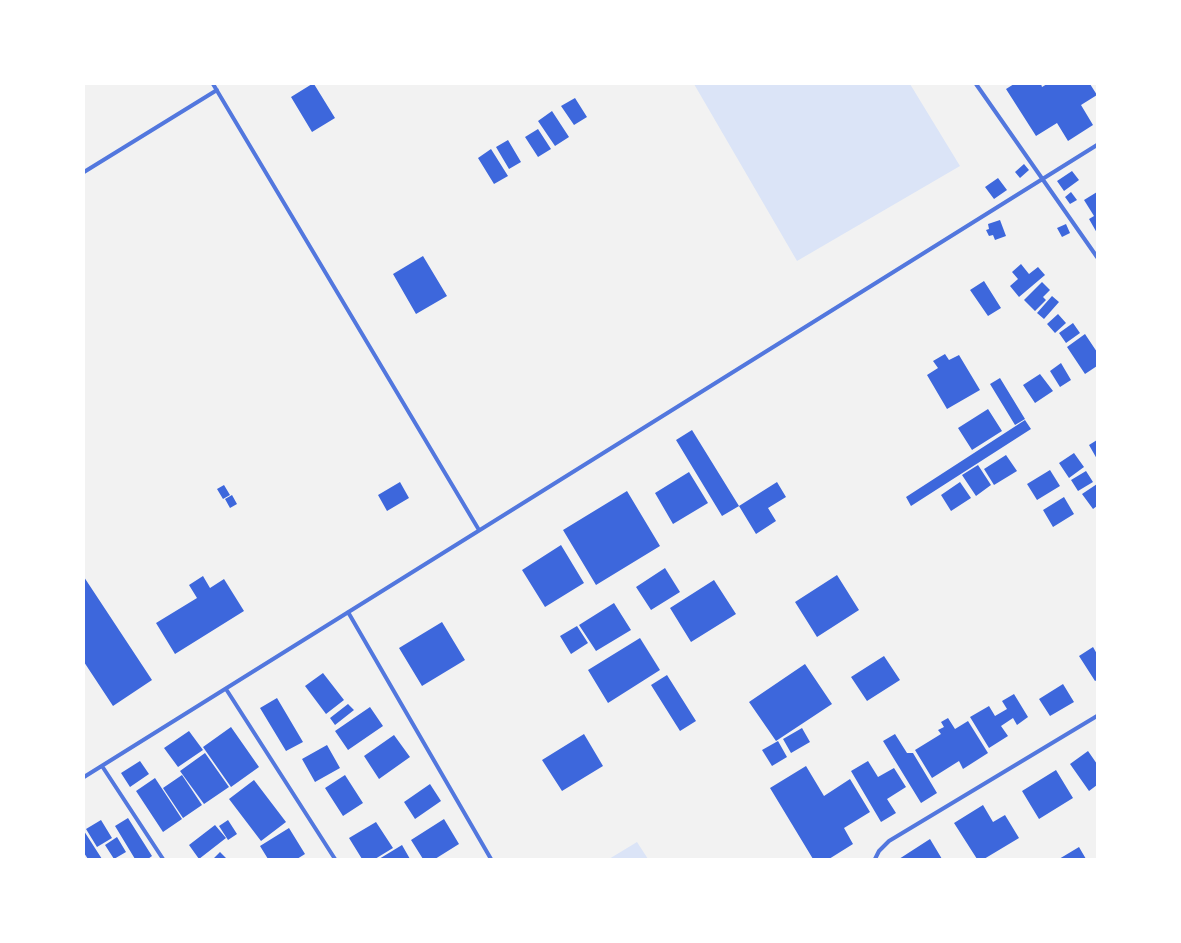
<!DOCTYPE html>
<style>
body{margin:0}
#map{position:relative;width:1181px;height:943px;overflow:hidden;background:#f2f2f2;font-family:Mulish,sans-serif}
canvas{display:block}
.frame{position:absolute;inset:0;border:85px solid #fff;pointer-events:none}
</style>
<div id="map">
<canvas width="1181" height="943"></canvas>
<div class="frame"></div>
</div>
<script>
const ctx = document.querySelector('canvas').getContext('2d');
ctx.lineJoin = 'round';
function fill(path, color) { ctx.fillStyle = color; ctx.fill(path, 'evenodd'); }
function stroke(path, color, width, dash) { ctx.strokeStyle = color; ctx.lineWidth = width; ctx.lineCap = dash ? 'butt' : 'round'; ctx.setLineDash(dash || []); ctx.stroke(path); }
fill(new Path2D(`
 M694 84H910L960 166 797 261Z
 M637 842 648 859H609Z`), '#dbe4f7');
fill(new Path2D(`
 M312 84H314L335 118 312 132 291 97Z
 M1014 84H1041L1042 87 1047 84H1090L1097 95 1081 105 1093 125 1068 141 1057 123 1036 136 1006 89Z
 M575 98 587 117 574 125 561 106Z
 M552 111 569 137 555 146 538 121Z
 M538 129 551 149 538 157 525 137Z
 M508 140 521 162 509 169 496 147Z
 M491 149 508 176 494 184 478 158Z
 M1024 164 1029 170 1020 178 1015 172Z
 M1072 171 1079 180 1064 191 1057 181Z
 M998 178 1007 190 994 199 985 187Z
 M1071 192 1077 200 1070 204 1065 197Z
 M1097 192V233L1089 219 1094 216 1084 200Z
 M1000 220 1006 236 995 240 993 235 989 236 986 230 989 229 988 224Z
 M1066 224 1070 233 1062 237 1057 228Z
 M423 256 447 296 416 314 393 274Z
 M1021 264 1029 274 1038 267 1045 275 1019 297 1010 286 1018 279 1012 272Z
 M984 281 1001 308 988 316 970 290Z
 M1042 282 1050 290 1043 297 1046 300 1035 311 1024 300Z
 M1052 296 1059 302 1044 319 1037 313Z
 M1058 314 1066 323 1055 333 1047 324Z
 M1073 323 1080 333 1066 343 1059 333Z
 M1085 334 1097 352V366L1085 374 1067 347Z
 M945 354 949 360 959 355 980 390 947 409 927 375 938 368 933 361Z
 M1061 363 1071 380 1060 387 1050 371Z
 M1040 374 1053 391 1035 403 1023 385Z
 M1000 378 1025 419 1015 425 990 384Z
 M988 409 1002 431 972 450 958 428Z
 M1025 420 1031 429 911 506 906 497Z
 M692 430 739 506 722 516 676 440Z
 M1097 440V459L1089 445Z
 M1074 453 1084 467 1069 478 1059 463Z
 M1006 455 1017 471 994 485 984 469Z
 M978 465 991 485 976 496 962 475Z
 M1050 470 1060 486 1037 500 1027 484Z
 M1086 471 1093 482 1078 491 1071 480Z
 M689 472 708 503 673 524 655 493Z
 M400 482 409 498 387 511 378 495Z
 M777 482 786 497 768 508 776 521 756 534 739 506Z
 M960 482 971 498 951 511 941 495Z
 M1097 484V506L1093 509 1082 494Z
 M224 485 230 495 223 499 217 489Z
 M627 491 660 546 596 585 563 530Z
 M232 495 237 504 230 508 225 499Z
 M1064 497 1074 514 1053 527 1043 510Z
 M561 545 584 583 545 607 522 570Z
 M665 568 680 592 651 610 636 587Z
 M837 575 859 610 817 637 795 602Z
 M203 576 210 588 224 579 244 611 175 654 156 623 197 598 189 585Z
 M84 577 152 680 113 706 84 662Z
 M714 580 736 614 691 642 670 608Z
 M614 603 631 630 596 651 579 625Z
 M442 622 465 660 422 686 399 648Z
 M577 626 588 643 571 654 560 636Z
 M640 638 660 670 608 703 588 670Z
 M1093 647 1097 654V680L1095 681 1079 656Z
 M884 656 900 680 867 701 851 677Z
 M805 664 832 704 776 741 749 702Z
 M323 673 344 700 326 714 305 686Z
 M667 675 696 721 680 731 651 685Z
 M1063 684 1074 702 1050 716 1039 699Z
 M1014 694 1028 717 1017 725 1013 718 1001 726 1008 736 989 748 970 717 989 706 995 716 1007 709 1002 701Z
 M277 698 303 742 286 751 260 708Z
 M348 704 354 710 335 725 330 718Z
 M370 707 383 726 348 750 335 731Z
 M948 718 955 729 968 721 988 753 963 769 959 761 932 778 915 750 941 734 938 730 944 727 941 722Z
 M231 727 259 767 231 787 203 747Z
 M802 728 810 742 791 753 783 739Z
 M189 731 203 750 178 767 164 748Z
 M584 734 603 766 562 791 542 760Z
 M895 734 907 753H913L937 793 921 803 883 741Z
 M394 735 410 757 379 779 364 756Z
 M778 741 787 757 772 766 762 750Z
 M327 745 340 768 315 782 302 759Z
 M1088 751 1097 764V785L1089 791 1070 764Z
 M205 753 229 787 204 804 180 771Z
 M140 761 149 774 130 787 121 773Z
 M868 761 878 777 894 768 906 787 887 799 896 813 881 822 851 771Z
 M806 766 824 796 850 779 870 812 844 828 853 844 829 859H813L770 788Z
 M1056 770 1073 798 1039 819 1022 791Z
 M182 775 202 805 183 818 163 788Z
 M345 775 363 803 343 816 325 788Z
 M155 778 182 819 163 832 136 791Z
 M254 780 286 822 261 841 229 799Z
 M430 784 441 801 415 819 404 802Z
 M983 805 993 822 1005 815 1019 838 984 859H977L954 823Z
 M128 818 152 856 148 859H135L115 826Z
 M444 819 459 844 435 859H423L411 840Z
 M101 820 112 838 97 847 86 829Z
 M228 820 237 834 228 840 219 826Z
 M376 822 393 848 375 859H362L349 838Z
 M215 825 226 838 199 859 189 845Z
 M289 828 305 854 297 859H268L260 846Z
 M84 831 102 859H88L84 853Z
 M117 837 126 852 114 859 105 845Z
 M930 839 942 859H899Z
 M402 845 410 859H379Z
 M1079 847 1086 859H1059Z
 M220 852 227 859H213Z`), '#3d67dc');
stroke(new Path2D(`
 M213 84 479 530
 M976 84 1097 257
 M84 172 217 90
 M348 612 491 859
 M226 689 335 859
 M102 766 163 859
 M84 777 1097 145
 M875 859 879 851 889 841 1097 716`), '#5277de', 4);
</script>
